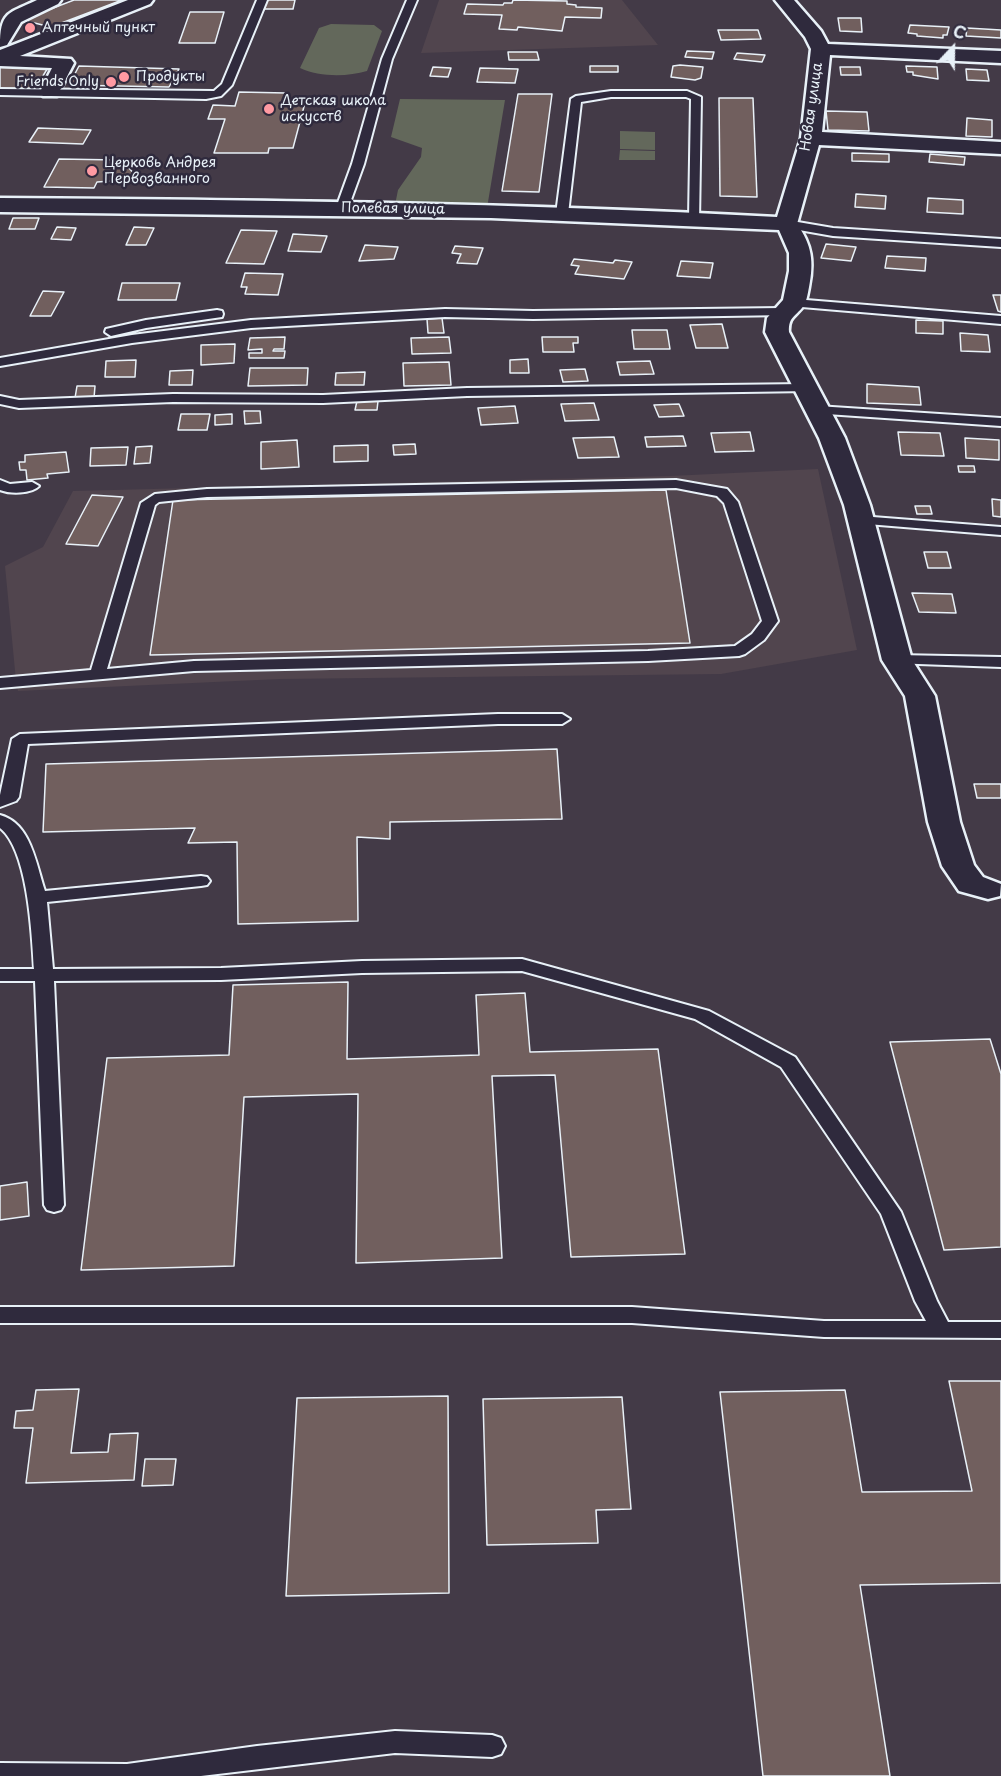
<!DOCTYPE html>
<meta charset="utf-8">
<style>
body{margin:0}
#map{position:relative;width:1001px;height:1776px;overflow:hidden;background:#433a47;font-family:"Playpen Sans",sans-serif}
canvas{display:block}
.north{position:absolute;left:923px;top:18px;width:60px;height:60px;-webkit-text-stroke:4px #2f2a3d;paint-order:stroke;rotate:22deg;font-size:16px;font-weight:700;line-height:24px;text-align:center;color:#e8f1f8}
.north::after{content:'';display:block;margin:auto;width:21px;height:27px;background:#e8f1f8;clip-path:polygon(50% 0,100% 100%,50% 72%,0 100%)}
</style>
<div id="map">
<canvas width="1001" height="1776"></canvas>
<div class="north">С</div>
</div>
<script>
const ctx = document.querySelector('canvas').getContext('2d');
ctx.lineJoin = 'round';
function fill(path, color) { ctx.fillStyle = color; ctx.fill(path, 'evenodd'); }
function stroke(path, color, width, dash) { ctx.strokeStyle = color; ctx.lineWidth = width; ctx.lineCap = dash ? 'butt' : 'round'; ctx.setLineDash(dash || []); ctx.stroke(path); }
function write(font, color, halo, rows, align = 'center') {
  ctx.font = font + ' "Playpen Sans",sans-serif'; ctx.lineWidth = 5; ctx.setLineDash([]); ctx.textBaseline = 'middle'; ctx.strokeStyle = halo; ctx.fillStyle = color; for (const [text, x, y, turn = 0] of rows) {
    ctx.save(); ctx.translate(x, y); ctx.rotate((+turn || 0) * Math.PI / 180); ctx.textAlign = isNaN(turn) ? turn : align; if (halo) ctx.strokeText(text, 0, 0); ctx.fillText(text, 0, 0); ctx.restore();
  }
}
fill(new Path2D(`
 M439 0H622L658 45 421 53Z
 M818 469 857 650 721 674 280 679 18 691 16 681 5 566 43 547 73 491 670 476Z`), '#51454e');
fill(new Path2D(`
 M331 24 374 25 382 31 367 71C347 77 319 77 300 68L319 28Z
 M400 99 505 100 487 208 395 205 398 190 421 157 422 148 391 137Z
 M620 131 655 132V150L620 149Z
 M620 150 655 151V160H619Z`), '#63685b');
const building = new Path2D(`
 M74 0H122L51 27 22 20Z
 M261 0H295L293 9H258Z
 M513 0 567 1V4L576 5V7L602 8 601 18 565 17 562 31 518 27 517 30 499 29 502 15 464 14 467 4 503 5 504 3H512Z
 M190 12H224L215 43H179Z
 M838 18H861L862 32 840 31Z
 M910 25 949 27 947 35H943V38L917 36V34L908 33Z
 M967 28 1001 30V38L966 36Z
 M718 30H758L761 39 721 40Z
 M687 51 714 52 712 59 685 57Z
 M508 52H537L539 60H509Z
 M737 53 765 55 762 62 734 59Z
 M0 65 49 66 38 84 50 85 48 89H36L35 91H0Z
 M680 65 703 67 701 78 695 80 671 77 673 66Z
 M79 66 179 69 169 87 69 85Z
 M590 66H618V72H590Z
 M906 66 937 67 938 79 913 75V72H907Z
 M433 67 451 68 448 77 430 76Z
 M840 67H860L861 75H841Z
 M480 68 518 69 515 83 477 82Z
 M966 69 987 70 989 81 967 80Z
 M239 92 286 93 284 99H306L293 148H269L268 153H214L225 119H208L213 105 235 106Z
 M518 94H552L539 192 502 191Z
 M719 98H753L757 197 720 196Z
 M826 111 867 112 869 131 828 130Z
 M967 118 992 120V137L966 136Z
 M38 128 91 130 83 144 29 142Z
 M852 153 889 154V162L852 161Z
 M930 154 965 157 964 165 929 162Z
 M59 159 118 160 116 166 129 168 134 174 125 180 97 182 94 188 44 187Z
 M856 194 886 196 885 209 855 207Z
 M928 198 963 200V214L927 212Z
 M13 218H39L35 229H9Z
 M57 227 76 228 71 240 51 239Z
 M134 227 154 228 146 245H126Z
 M241 230 277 231 264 264 226 263Z
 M293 234 327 236 321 252 288 251Z
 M826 244 856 247 851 261 821 258Z
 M365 245 398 247 394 259 359 261Z
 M455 246 483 248 477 264 457 263 461 254 452 253Z
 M887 256 926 258 925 271 885 268Z
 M574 259 613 263 615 260 632 262 624 279 575 274 579 266 571 265Z
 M681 261 713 263 710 278 677 276Z
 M245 273 283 274 278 295 245 294 247 287H241Z
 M122 283H180L176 300H118Z
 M43 291 64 292 51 316H30Z
 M993 295H1001V312L998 311Z
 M442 318 444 333H428L427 319Z
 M916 320 943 321V334L916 333Z
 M722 324 728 348H696L690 325Z
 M632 330H667L670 349H634Z
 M960 333 988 335 990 352 961 351Z
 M285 337 284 349H274L273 351H285L284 358H249V353H262V349L248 350 250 338Z
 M449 337 451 353 412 354 411 338Z
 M542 337H578V343H573L574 352H543Z
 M235 344 234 363 201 365V345Z
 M528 359 529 373H510V360Z
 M136 360 135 377H105L106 361Z
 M650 361 654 374 620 375 617 362Z
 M449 362 451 385 404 386 403 363Z
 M250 368H308L307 385 248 386Z
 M585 369 588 381 563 382 560 370Z
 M193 370 192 385H169L170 371Z
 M365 372 364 385H335L336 373Z
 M867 384 919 387 921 405 867 403Z
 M77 386H95L94 398H75Z
 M357 401H378L377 410H355Z
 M594 403 599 420 565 421 561 404Z
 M679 404 684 416 659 417 654 405Z
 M515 406 518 423 481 425 478 408Z
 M244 411H260L261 423 245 424Z
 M181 414H210L207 430H178Z
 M232 414V424L215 425V415Z
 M750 432 754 451 715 452 711 433Z
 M898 432 940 433 944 456 901 455Z
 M683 436 686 446 647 447 645 437Z
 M614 437 619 457 578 458 573 438Z
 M965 438 999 440V460L966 458Z
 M297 440 299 467 261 469V442Z
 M415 444 416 454 394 455 393 445Z
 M368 445V461L334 462V446Z
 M152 446 150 463 134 464 136 447Z
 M128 447 126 465 90 466 91 448Z
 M66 452 69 472 47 474 48 478 27 480 26 470H20L19 462H25V455Z
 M958 466H974L975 472H959Z
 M666 490 690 643 150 655 173 500Z
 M92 495 123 497 98 546 66 544Z
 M992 499 1001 500V517L993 516Z
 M915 506H930L932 514H917Z
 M924 552H947L951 568H928Z
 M912 593 952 594 956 613 919 612Z
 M557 749 562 819 390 822V839L357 837 358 921 238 924 237 842 188 843 195 828 43 832 46 764Z
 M974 784H1001V798H977Z
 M348 982 347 1059 479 1055 476 995 525 993 530 1052 658 1049 685 1254 571 1257 555 1075 492 1076 502 1258 356 1263 358 1094 244 1097 234 1266 81 1270 107 1058 229 1055 233 985Z
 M990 1039 1001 1074V1247L944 1250 890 1042Z
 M27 1182 29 1216 0 1220V1186Z
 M949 1381H1001V1583L860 1585 890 1776H763L720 1392 845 1390 862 1492 972 1491Z
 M79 1389 71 1453 108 1452 110 1434 138 1433 134 1480 26 1483 33 1428H14L16 1411 33 1410 36 1390Z
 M448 1396 449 1593 286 1596 297 1398Z
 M622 1397 631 1509 596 1510 598 1543 487 1545 483 1399Z
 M145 1459H176L173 1485 142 1486Z`);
fill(building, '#715f5e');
stroke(building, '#e8f1f8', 1.5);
const lane = new Path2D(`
 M257 0H267L232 85 221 96 206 99 0 95V89L214 91 222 84Z
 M407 0H417L392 59 364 164 348 208 342 212 338 211 336 208 352 164 382 59Z
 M611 91H687L701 97 699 222 695 223 689 219 691 99 686 97H611L581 102 568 214 562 218 556 214 571 99 576 96Z
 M786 220 833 228 1001 239V247L833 236 782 227V221Z
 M794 299 1001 316V324L790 306 788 303Z
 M782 308 787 309 788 312 787 315 533 319 445 317 251 328 132 343 0 366V358L132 335 251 320 445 309 533 311Z
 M217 310 222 311 223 314 222 317 146 328 111 336 105 332 106 329 146 320Z
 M806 384 813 388 811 391 467 396 323 403 173 402 19 408 0 404V396L19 400 173 394 323 395 467 388Z
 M817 406 1001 418V426L812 413 810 410 812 407Z
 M0 480 10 484 32 482 39 486C31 494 10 494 0 490Z
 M676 480 727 489 738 502 778 621 764 640 745 654 739 656 648 661 194 671 0 688V678L91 670 141 503 155 494 207 489ZM676 488 717 496 724 503 762 621 752 634 735 646 648 651 194 661 107 669 155 505 159 502 207 497Z
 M860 516 1001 527V535L855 523 853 520Z
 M897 655 1001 657V667L891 663 889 660 891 657Z
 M498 714H562L570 719 562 724H498L28 744 19 797 16 801 0 807V795L12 739 20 734Z
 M0 815C31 823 36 864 45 891L201 876 207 877 210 881 207 885 201 886 47 902 53 969 221 968 362 961 522 959 709 1011 795 1057 901 1212 937 1301 948 1322H1001V1338L824 1337 632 1323H0V1307H632L824 1321H926L915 1301 881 1214 781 1067 695 1019 522 971 362 973 221 980 54 981 64 1205 61 1210 54 1212 47 1210 44 1205 35 981H0V969H34C32 934 28 850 0 828Z
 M395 1731 492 1735 501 1738 505 1746 501 1754 492 1757 395 1753 201 1776H0V1763L127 1764 257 1746Z`);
const street = new Path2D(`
 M37 0H61L58 4 21 22 7 45 0 47C0 11 8 14 37 0Z
 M128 0H153L150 4 20 56 71 59 74 63 57 96H43L40 92 52 68 0 66V50Z
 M775 0H794L821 31 828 44 1001 51V63L830 55 822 132 1001 142V154L819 145 797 224C812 245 814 262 809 287 808 292 807 300 804 305 797 316 788 316 789 332L845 438 870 505 912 660 935 696 960 822 974 865 983 877 1001 884 1000 896 988 899 959 891 942 866 928 822 905 696 882 660 844 505 819 438 765 332 767 318 783 300 789 271V253L779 230 491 218 0 212V198C259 200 518 203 777 217L801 138 811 49 805 37Z`);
stroke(lane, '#e8f1f8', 4);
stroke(street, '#e8f1f8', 5);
fill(lane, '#2f2a3d');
fill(street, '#2f2a3d');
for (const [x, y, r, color] of [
 [30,28,6,"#ff9aa2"],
 [124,77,6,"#ff9aa2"],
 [111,82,6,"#ff9aa2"],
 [269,109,6,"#ff9aa2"],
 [92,171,6,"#ff9aa2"]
]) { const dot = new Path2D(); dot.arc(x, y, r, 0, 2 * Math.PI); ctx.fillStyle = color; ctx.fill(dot); stroke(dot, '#2f2a3d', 2); }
write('14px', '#e8f1f8', '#2f2a3d', [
 ["Аптечный пункт",42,28],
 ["Продукты",136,77],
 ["Friends Only",99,82,"right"],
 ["Детская школа",281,101],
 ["искусств",281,117],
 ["Церковь Андрея",104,163],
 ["Первозванного",104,179]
], 'left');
write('14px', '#e8f1f8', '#2f2a3d', [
 ["Новая улица",812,107,-82],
 ["Полевая улица",393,209,1]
]);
</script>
